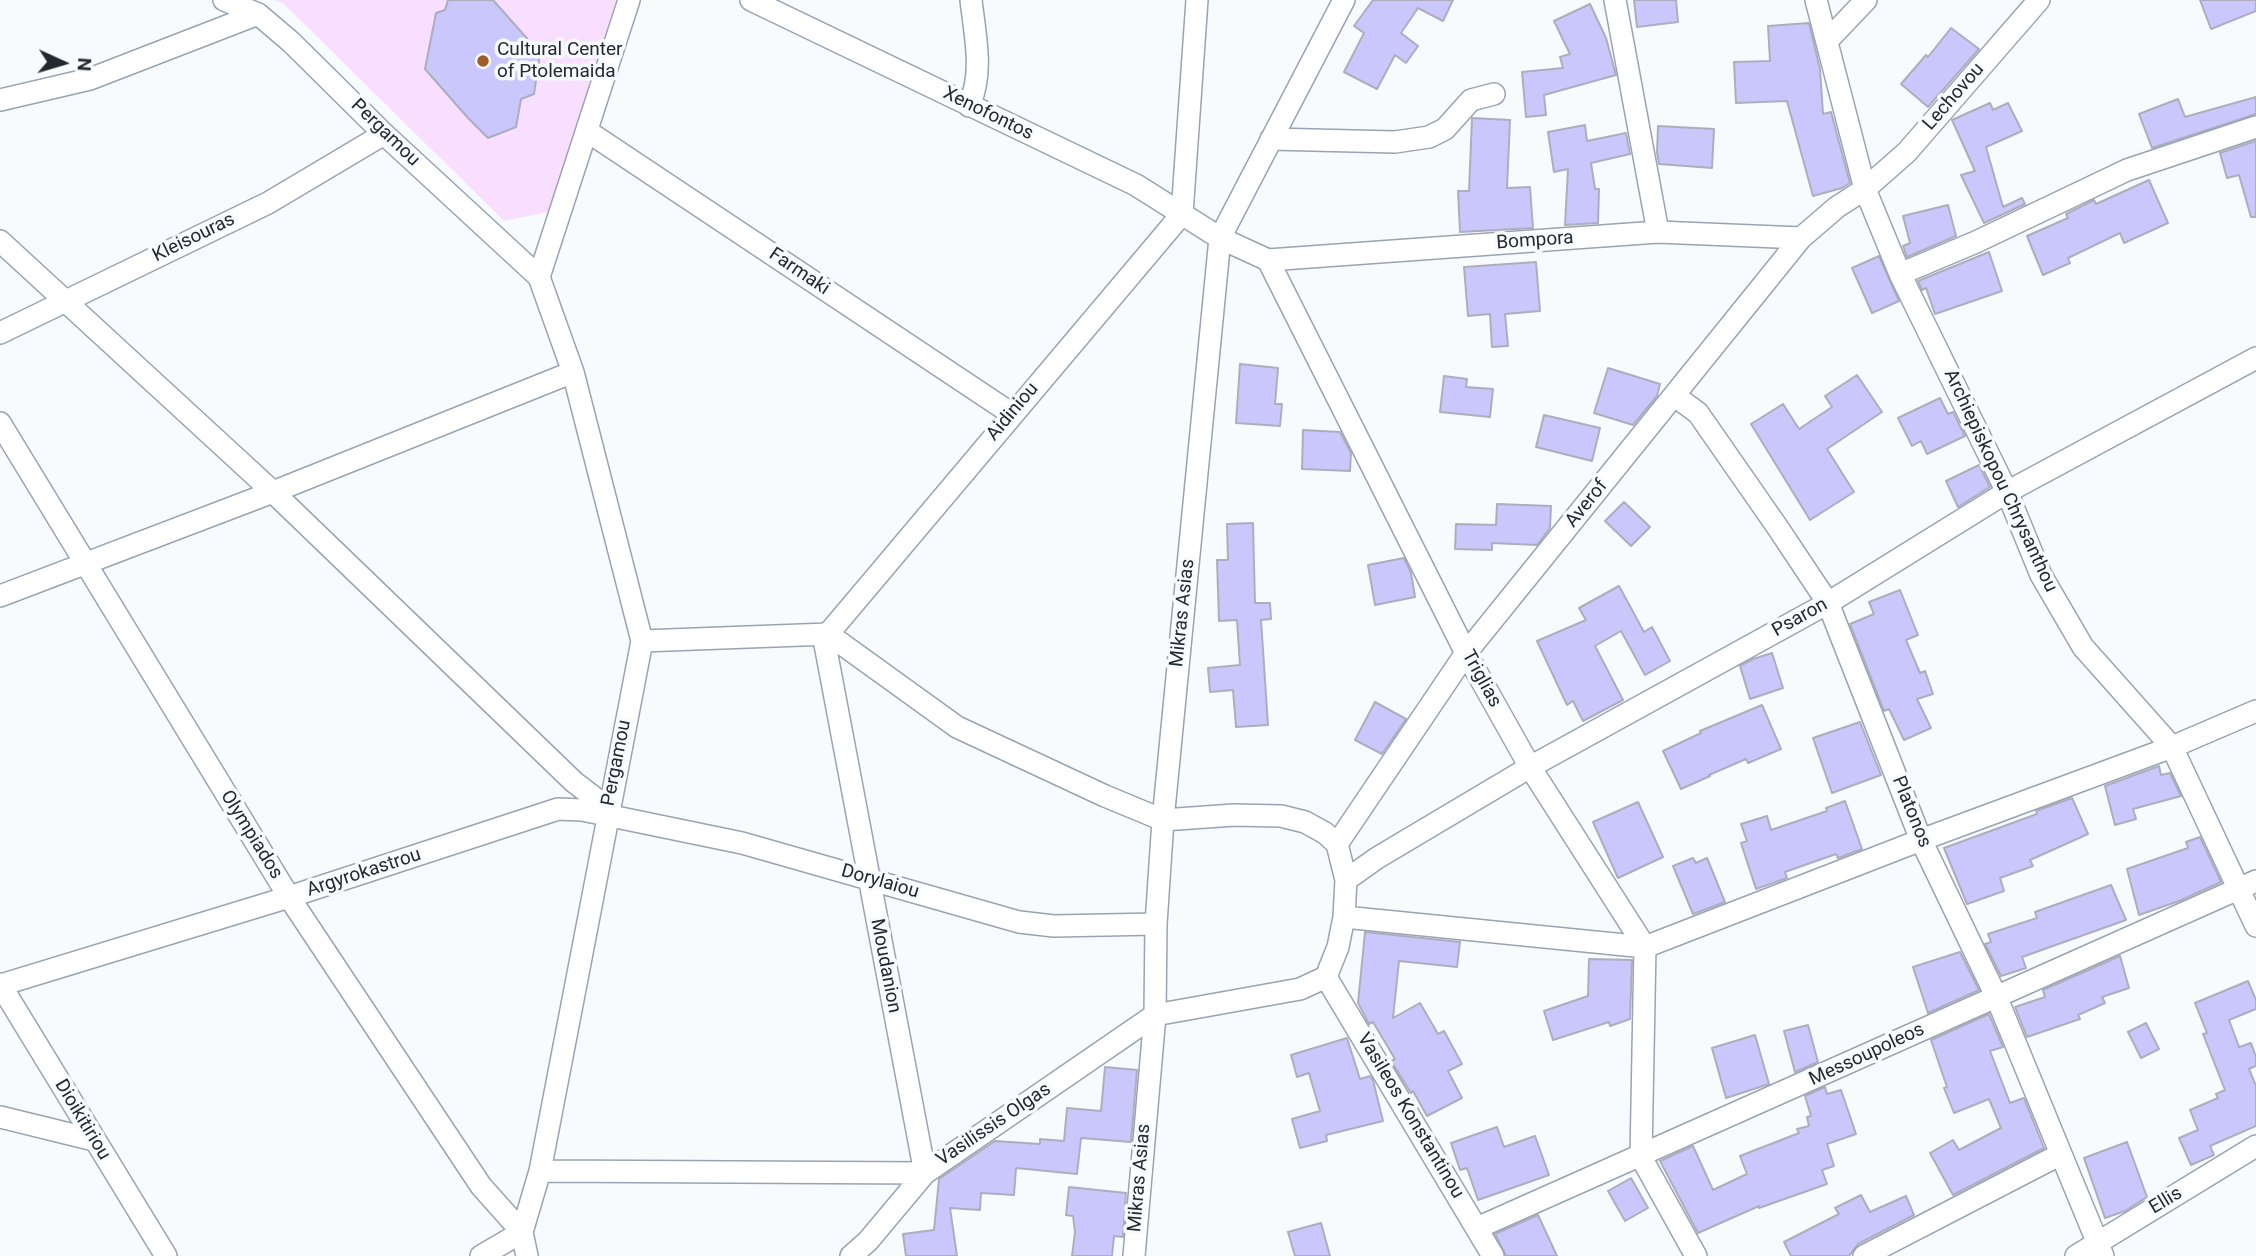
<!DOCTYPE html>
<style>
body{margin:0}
#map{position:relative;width:2256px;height:1256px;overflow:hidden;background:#f8fbfe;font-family:Roboto,sans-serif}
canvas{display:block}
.north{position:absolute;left:28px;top:28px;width:70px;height:70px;-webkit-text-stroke:5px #f8fbfe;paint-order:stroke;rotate:94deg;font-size:19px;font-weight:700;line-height:28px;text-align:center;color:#24292e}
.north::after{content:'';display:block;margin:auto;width:24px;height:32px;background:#24292e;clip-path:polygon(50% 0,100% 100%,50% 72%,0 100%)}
</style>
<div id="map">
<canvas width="2256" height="1256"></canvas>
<div class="north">N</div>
</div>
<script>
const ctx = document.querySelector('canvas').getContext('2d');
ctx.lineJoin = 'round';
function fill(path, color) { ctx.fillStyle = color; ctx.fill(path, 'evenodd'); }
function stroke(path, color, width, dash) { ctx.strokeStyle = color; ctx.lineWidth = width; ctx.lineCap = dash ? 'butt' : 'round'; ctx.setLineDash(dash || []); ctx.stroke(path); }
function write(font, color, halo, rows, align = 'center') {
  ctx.font = font + ' Roboto,sans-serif'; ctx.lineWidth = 7; ctx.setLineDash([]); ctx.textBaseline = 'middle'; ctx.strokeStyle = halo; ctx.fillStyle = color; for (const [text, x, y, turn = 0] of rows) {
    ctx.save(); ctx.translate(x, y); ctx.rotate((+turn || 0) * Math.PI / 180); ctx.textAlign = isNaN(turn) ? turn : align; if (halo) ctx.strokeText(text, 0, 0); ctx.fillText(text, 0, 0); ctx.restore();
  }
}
fill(new Path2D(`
 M274 0H616L548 212 504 221 283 3Z`), '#f9dfff');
const building = new Path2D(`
 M448 0H493L540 53 534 94 521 99 516 127 488 138 468 118 425 69 436 13 445 10Z
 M1373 0H1453L1443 21 1418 8 1401 33 1418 46 1406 63 1395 55 1377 89 1344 72 1364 33 1354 26Z
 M1634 0H1676L1678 22 1637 27Z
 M2200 0H2256V11L2211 29Z
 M1590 4 1606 38 1616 75 1544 95 1546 115 1526 117 1522 72 1563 68 1560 57 1570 54 1554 21Z
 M1809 23 1820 69 1823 114 1831 112 1850 183 1842 188 1813 196 1787 101 1736 103 1734 62 1770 61 1768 26Z
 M1951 28 1979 49 1928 107 1901 84 1926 55 1928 57Z
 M2256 97V114L2152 148 2139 114 2178 99 2185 117Z
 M1990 103 1993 110 2008 103 2022 131 1986 147 2003 207 2022 198 2025 204 1984 223 1961 175 1975 171 1952 120Z
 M1472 118 1510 120 1507 188 1530 187 1533 228 1460 232 1458 191H1469Z
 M1585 125 1587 141 1626 133 1630 154 1591 163 1595 189H1599L1598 223 1565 225 1568 169 1554 172 1548 132Z
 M1658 126 1714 129 1712 168 1659 164 1657 152Z
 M2256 141V217H2251L2239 175 2227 178 2220 153Z
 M2149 180 2168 223 2124 243 2120 233 2068 258 2070 263 2043 275 2027 236 2068 218 2066 214 2094 200 2096 204Z
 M1948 205 1956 236 1907 257 1903 246 1910 243 1903 216Z
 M1989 252 2002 291 1935 314 1926 288 1922 290 1918 281Z
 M1879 256 1899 301 1872 313 1852 268Z
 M1536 262 1540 311 1505 314 1508 346 1492 347 1490 314 1468 316 1464 267Z
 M1240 364 1278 368 1275 404H1282L1280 426 1236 423Z
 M1608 368 1660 384 1657 396 1633 425 1594 413Z
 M1857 375 1882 412 1827 449 1854 492 1810 520 1751 424 1783 404 1799 429 1832 407 1825 396Z
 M1444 376 1467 379 1466 387 1493 389 1490 417 1440 412Z
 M1940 398 1948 414 1953 412 1965 436 1927 454 1921 441 1912 446 1898 418Z
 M1544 415 1600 428 1592 461 1536 447Z
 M1303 430 1340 432 1351 453 1350 471 1302 469Z
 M1979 465 1990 487 1958 507 1946 481Z
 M1624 502 1650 527 1631 546 1605 521Z
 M1497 504 1551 506 1550 528 1537 545 1492 543V550L1455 549 1456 524 1496 525Z
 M1253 523 1255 603H1270L1271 619 1261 620 1268 725 1236 727 1233 690 1210 692 1208 668 1240 665 1237 620 1219 621 1217 560H1228L1227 524Z
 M1404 558 1411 573 1415 597 1375 605 1368 565Z
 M1619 586 1644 632 1652 627 1670 661 1645 675 1621 631 1595 646 1623 700 1583 721 1573 701 1567 705 1537 641 1586 620 1579 608Z
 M1900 590 1918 635 1906 640 1920 673 1925 671 1933 694 1917 699 1931 728 1904 740 1889 709 1884 711 1850 624 1874 614 1869 602Z
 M1772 653 1783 688 1750 699 1740 666 1753 659Z
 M1375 702 1406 719 1382 754 1355 740Z
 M1762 705 1781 749 1748 763 1746 759 1709 775 1710 776 1681 789 1663 751 1701 733 1700 731Z
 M1860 722 1881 775 1832 793 1813 738Z
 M2159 766 2161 775 2170 773 2181 796 2133 809 2136 819 2115 825 2105 786Z
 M2072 798 2088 834 2030 860 2033 866 2000 878 2004 891 1967 904 1944 848 2037 814 2036 811Z
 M1845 801 1862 849 1838 858 1836 854 1785 872 1787 878 1756 889 1741 843 1747 841 1741 824 1767 816 1771 830 1827 811 1826 808Z
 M1638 802 1663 857 1618 878 1593 822Z
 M2200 837 2221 882 2179 901 2139 915 2127 869 2188 848 2186 842Z
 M1693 858 1696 863 1707 858 1725 902 1693 914 1673 866Z
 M2111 885 2126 920 2022 957 2026 968 2001 976 1985 944 1991 942 1988 934 2037 918 2035 912Z
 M1365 932 1460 942 1457 967 1399 961 1393 1018 1420 1003 1438 1034 1444 1031 1462 1064 1448 1071 1462 1098 1427 1116 1413 1091 1411 1093 1391 1061 1395 1059 1373 1022 1369 1024 1358 1003Z
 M1960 952 1979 990 1928 1013 1913 967Z
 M2120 956 2129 988 2102 997 2105 1003 2078 1015 2080 1019 2027 1037 2015 1007 2045 997 2043 990Z
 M1589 959 1632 960 1630 1019 1610 1026 1609 1022 1553 1040 1544 1011 1588 996Z
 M2248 981 2256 1000V1009L2229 1020 2239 1047 2251 1043 2256 1057V1066L2249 1069 2256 1086V1126L2210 1146 2214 1155 2191 1165 2179 1138 2198 1130 2190 1110 2218 1098 2216 1094 2225 1090 2203 1034 2207 1033 2195 1003Z
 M1989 1014 2003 1047 1990 1051 2010 1103 2024 1098 2044 1148 1953 1195 1930 1153 1953 1140 1959 1150 2001 1128 1989 1099 1954 1113 1944 1088 1947 1087 1931 1040Z
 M2146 1023 2159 1049 2141 1058 2128 1032Z
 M1808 1025 1818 1062 1795 1072 1784 1031Z
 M1755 1035 1769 1084 1726 1098 1712 1048Z
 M1347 1038 1360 1079 1370 1076 1373 1080 1383 1121 1326 1135 1327 1141 1300 1148 1292 1119 1320 1111 1309 1073 1297 1077 1291 1055Z
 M1105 1067 1137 1070 1131 1142 1081 1138 1077 1174 1016 1168 1014 1195 981 1193 980 1210 950 1208 957 1256H906L903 1234 934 1230 939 1179 995 1141 1040 1144V1139L1064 1141 1067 1108 1101 1111Z
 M1825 1087 1827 1094 1841 1090 1856 1134 1827 1144 1834 1166 1822 1170 1827 1184 1759 1208V1206L1698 1233 1660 1161 1693 1146 1713 1190 1747 1174 1740 1156 1799 1133 1797 1129 1809 1126 1807 1117 1811 1116 1805 1096Z
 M1497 1127 1504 1147 1535 1136 1549 1175 1478 1200 1467 1168 1460 1170 1451 1143Z
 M2127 1142 2147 1197 2125 1211 2105 1218 2084 1158Z
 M1631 1178 1648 1208 1625 1221 1608 1191Z
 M1069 1187 1126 1193 1123 1237 1114 1236 1112 1256H1072L1075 1232 1073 1216 1066 1215Z
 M1861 1195 1870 1212 1906 1196 1914 1215 1858 1244 1849 1256H1791L1784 1242 1839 1214 1835 1208Z
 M1538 1215 1557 1256H1506L1495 1234Z
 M1321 1223 1330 1256H1295L1288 1232Z`);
fill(building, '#cac7fc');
stroke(building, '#aeadbe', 2);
const minor = new Path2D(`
 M224 0 258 14 291 42 384 134 539 277
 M751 0 1136 185 1220 238 1268 260 1466 653 1530 767 1645 947 1641 1157 1696 1256
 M1615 0 1658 232
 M1816 0 1865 189 1900 274 2007 492 2041 575 2083 647 2172 747 2256 926
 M1827 41 1866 0
 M0 100 90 79 258 14
 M969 106C984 72 975 36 971 0
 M587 131 1012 414
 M1271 139 1395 142 1429 137 1445 129 1471 100 1494 94
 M0 241 273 492 574 782 608 808
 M1268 260 1658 232 1801 238
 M1900 274 1976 242 2127 170 2256 127
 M0 333 268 203 384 134
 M1675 396 1698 413 1778 528 1828 603 1921 840 1996 996 2103 1256
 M0 423 289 897 481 1186 522 1232 481 1256
 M0 596 273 492 573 372
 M823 634 925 1173
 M828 634 957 727 1105 796 1163 820 1234 815 1281 816 1305 822 1325 833 1337 844 1346 880 1344 917 1338 947 1326 977 1300 989 1155 1015 925 1173 868 1241 851 1256
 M642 641 828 634 1182 214 1197 0
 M1337 844 1466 653 1801 238 1837 207 1865 189 1907 152 2039 0
 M1346 880 1377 858 1530 767 1828 603 2007 492 2256 358
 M1344 917 1645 947 1921 840 2172 747 2256 711
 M1326 977 1493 1256
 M0 984 166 1256
 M1 985 289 897 558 809 582 810 742 843 1019 922 1054 926 1156 924
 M0 1117 94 1140
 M540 1171 925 1173
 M1477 1228 2256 881
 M527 1256 522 1232 540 1171 642 641 573 372 539 277 629 0
 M1134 1256 1155 1015 1156 924 1163 820 1220 238 1344 0
 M1864 1256 2061 1154
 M2076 1256 2256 1146`);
stroke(minor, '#99a3b2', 24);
stroke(minor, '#fff', 21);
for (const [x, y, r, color] of [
 [483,61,7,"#9e5d28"]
]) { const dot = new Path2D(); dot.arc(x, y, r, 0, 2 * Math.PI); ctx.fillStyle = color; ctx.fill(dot); stroke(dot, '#f8fbfe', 2.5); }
write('19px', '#24292e', '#f8fbfe', [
 ["Cultural Center",497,50],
 ["of Ptolemaida",497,72]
], 'left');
write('19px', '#24292e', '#f8fbfe', [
 ["Lechovou",1954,97,-49],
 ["Xenofontos",988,114,26],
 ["Pergamou",385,133,44],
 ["Kleisouras",194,238,-26],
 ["Bompora",1535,241,-4],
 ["Farmaki",799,272,34],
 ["Aidiniou",1013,412,-50],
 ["Archiepiskopou Chrysanthou",2000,481,65],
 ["Averof",1587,504,-51],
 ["Mikras Asias",1183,613,-84],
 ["Psaron",1800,618,-29],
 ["Triglias",1481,679,61],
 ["Pergamou",617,763,-79],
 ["Platonos",1911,812,68],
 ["Olympiados",251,835,58],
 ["Argyrokastrou",364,873,-18],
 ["Dorylaiou",880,882,16],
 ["Moudanion",885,966,79],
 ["Messoupoleos",1867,1055,-25],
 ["Vasileos Konstantinou",1410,1116,59],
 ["Dioikitiriou",82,1120,59],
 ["Vasilissis Olgas",994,1125,-34],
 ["Mikras Asias",1140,1178,-85],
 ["Ellis",2166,1201,-31]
]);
</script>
